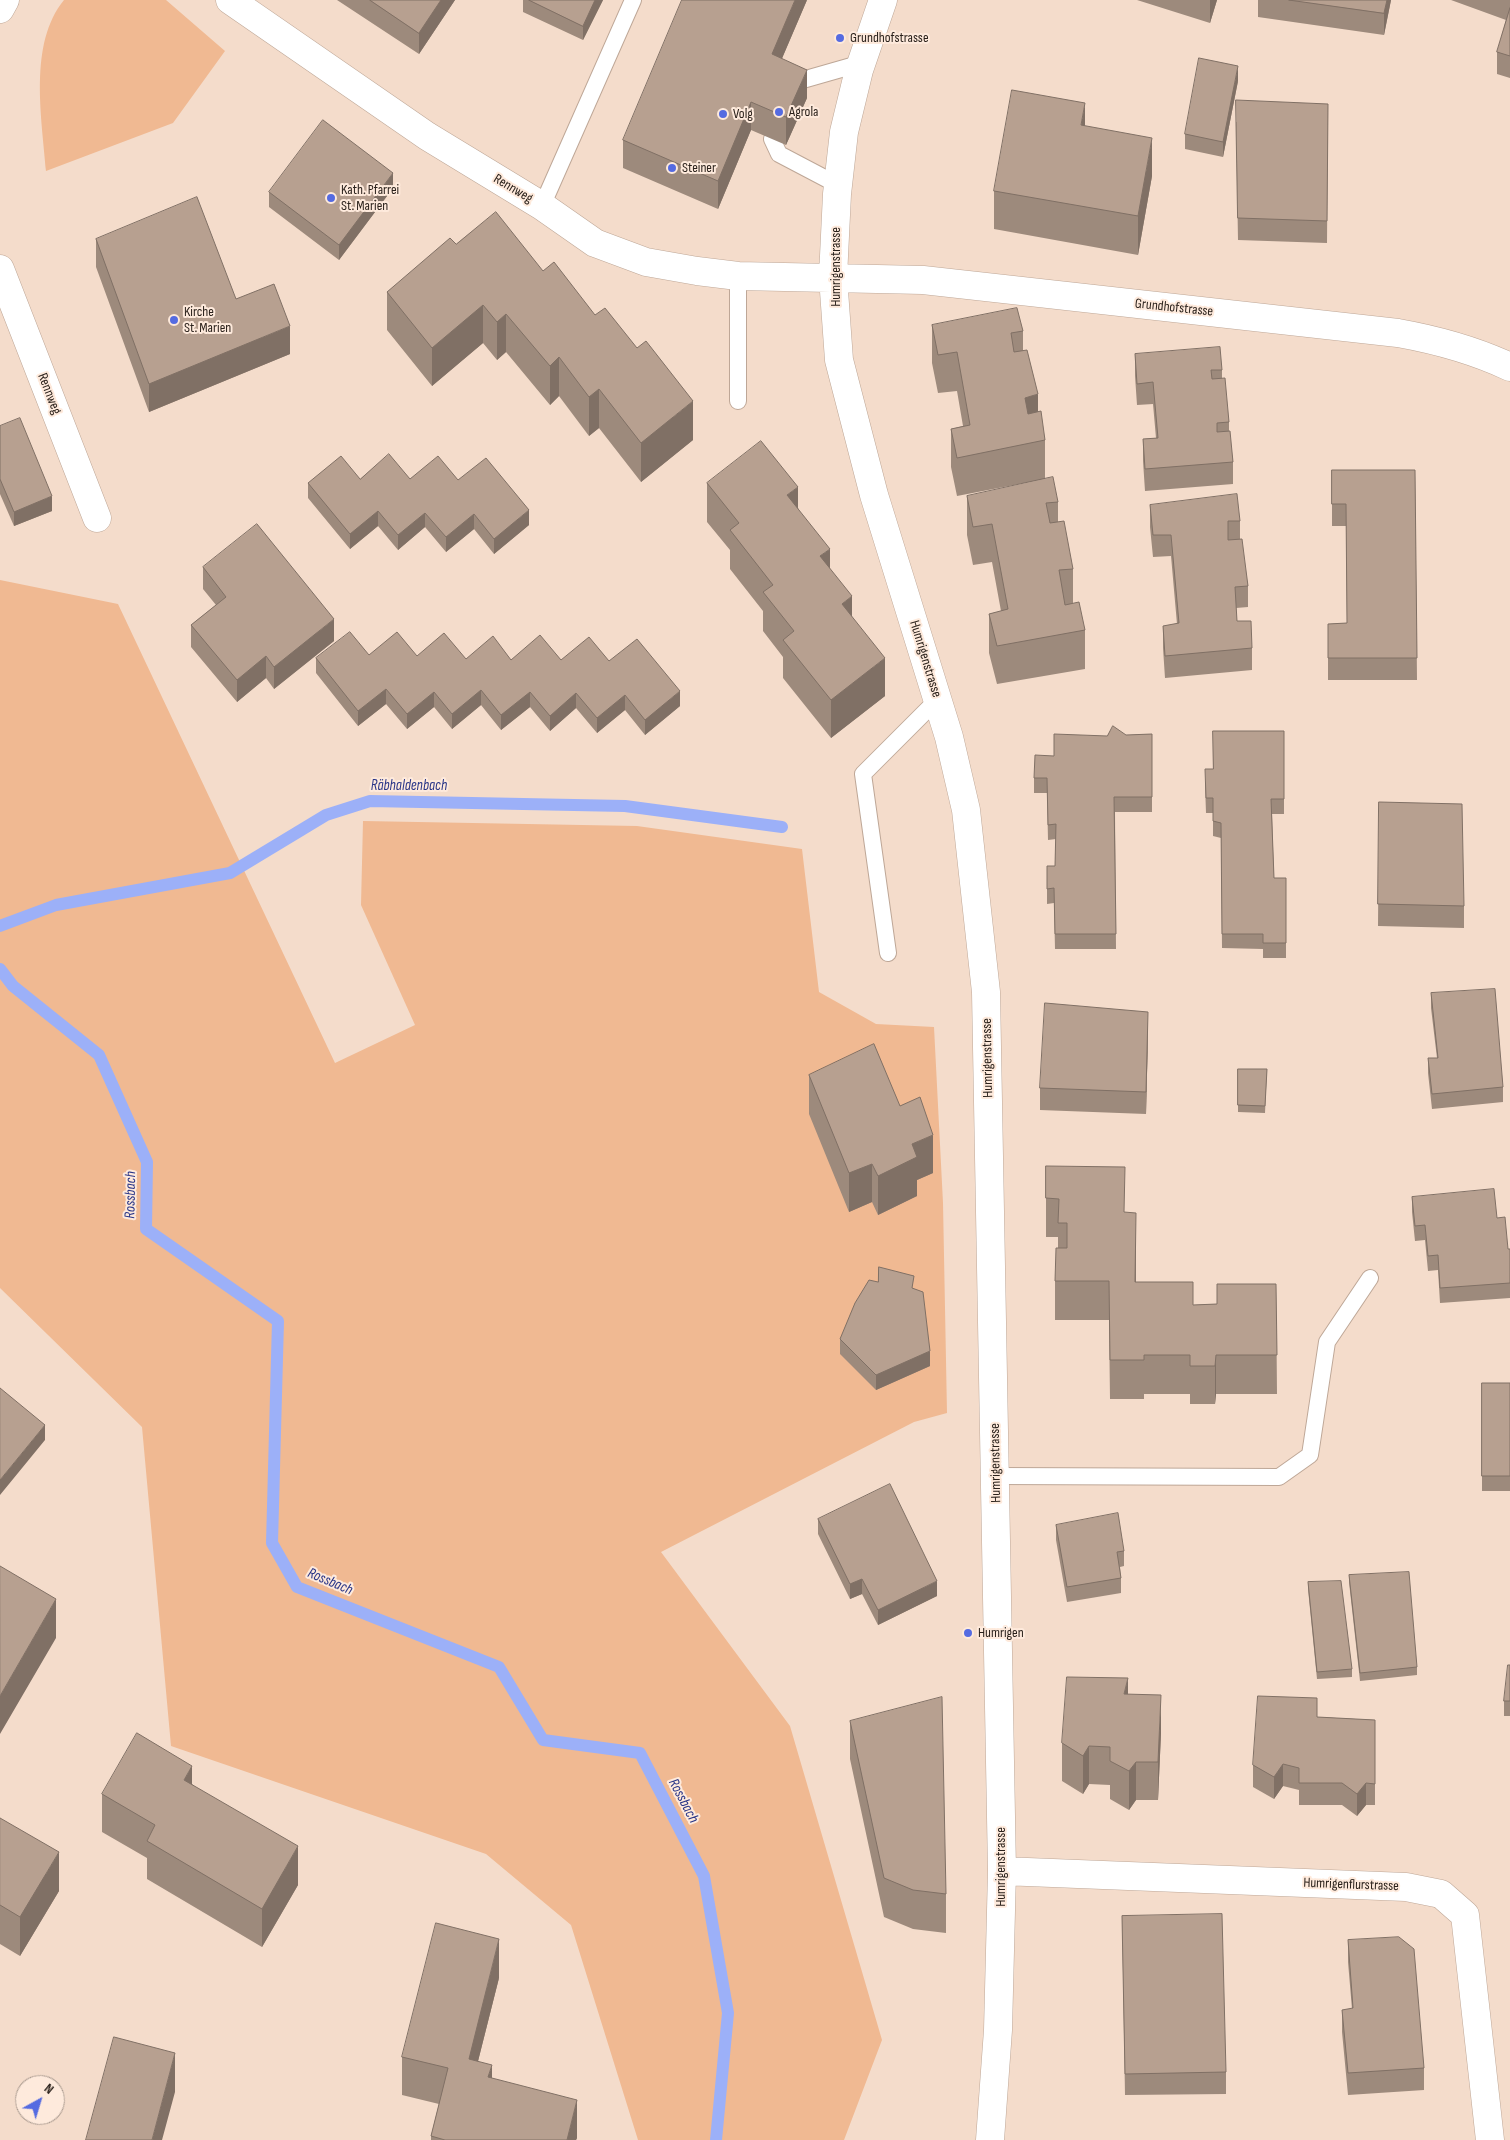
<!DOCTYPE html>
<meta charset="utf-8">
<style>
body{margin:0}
#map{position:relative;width:1510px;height:2140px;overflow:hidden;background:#f4dccb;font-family:"Sofia Sans Condensed",sans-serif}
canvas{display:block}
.north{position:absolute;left:15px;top:2075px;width:50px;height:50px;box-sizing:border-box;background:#feeadc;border:1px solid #a99a8f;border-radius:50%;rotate:39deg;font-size:14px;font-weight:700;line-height:20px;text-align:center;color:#2a211b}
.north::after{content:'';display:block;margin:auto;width:18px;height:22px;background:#556be1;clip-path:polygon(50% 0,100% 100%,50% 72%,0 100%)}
</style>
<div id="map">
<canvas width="1510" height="2140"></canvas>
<div class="north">N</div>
</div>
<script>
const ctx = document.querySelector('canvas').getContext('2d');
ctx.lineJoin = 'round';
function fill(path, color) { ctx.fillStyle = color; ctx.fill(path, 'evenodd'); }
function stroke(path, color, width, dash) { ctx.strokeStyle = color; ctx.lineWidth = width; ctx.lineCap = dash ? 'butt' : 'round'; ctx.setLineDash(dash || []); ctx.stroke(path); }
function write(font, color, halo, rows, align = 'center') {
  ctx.font = font + ' "Sofia Sans Condensed",sans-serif'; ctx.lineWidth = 4; ctx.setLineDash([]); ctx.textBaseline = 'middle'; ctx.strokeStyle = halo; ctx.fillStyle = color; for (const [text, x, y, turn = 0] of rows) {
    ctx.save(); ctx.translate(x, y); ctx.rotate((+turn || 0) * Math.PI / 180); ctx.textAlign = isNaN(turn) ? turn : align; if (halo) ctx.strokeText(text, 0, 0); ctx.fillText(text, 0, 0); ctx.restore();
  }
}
fill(new Path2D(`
 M64 0H166L225 51 173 123 46 171C42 118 28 44 64 0Z
 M0 580 118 604 335 1063 415 1025 361 905 363 821 637 826 802 849 819 992 876 1024 934 1027 943 1203 947 1413 914 1422 661 1552 790 1726 882 2040 844 2140H638L571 1925 486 1854 171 1746 142 1427 0 1288Z`), '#f0b992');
stroke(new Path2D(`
 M0 926 56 905 230 873 326 815 370 801 625 806 782 827
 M0 969 13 986 99 1055 147 1162 146 1229 278 1321 272 1543 297 1587 499 1667 543 1740 640 1753 704 1876 728 2013 716 2140`), '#9cb0f8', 12);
const service = new Path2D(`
 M794 91 799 81 862 63
 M772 139 779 154 838 185
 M542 206 633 0
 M738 401V276
 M888 953 863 774 937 700
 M996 1476 1279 1477 1310 1455 1327 1342 1370 1278`);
const minor = new Path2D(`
 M230 0 427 136 542 206 595 243 646 262 697 271 738 276 923 280 1398 333C1437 340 1474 350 1510 367
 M883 0 859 70 844 132 837 194 833 277 839 360 874 495 949 737 966 810 986 992 1002 1871 998 2030 990 2140
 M0 9 5 0
 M0 269 97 518
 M1002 1871 1406 1887 1441 1894 1465 1915 1490 2140`);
stroke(service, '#bea797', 18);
stroke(minor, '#bea797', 29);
stroke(service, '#fff', 16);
stroke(minor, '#fff', 28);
fill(new Path2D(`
 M337 0H455L419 54Z
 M523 0H603L583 40 523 12Z
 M807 0 782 58 807 98 786 145 751 130 718 209 623 168V140Z
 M1137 0H1217L1210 23Z
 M1258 0H1391L1384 35 1258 17Z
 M1451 0H1510V78L1497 74V52L1506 20Z
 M1238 81 1223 157 1185 149V134Z
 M1328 104 1327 243 1238 240 1236 122Z
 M1085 126 1152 176 1138 255 994 229V191Z
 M393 188 339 260 269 207V192Z
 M96 239 290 354 149 412 96 267Z
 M456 244 543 271 693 440 641 482 599 428 589 436 559 396 550 405 506 352 497 360 483 343 432 386 387 330V292Z
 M932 325 1023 331V351L1045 440V479L957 496 951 467V429L963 426 957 391 938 393 932 363Z
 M1135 354 1222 370V379L1229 422V431L1233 462V484L1145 491 1143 461V439L1156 438 1153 404 1137 405 1135 376Z
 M0 426 52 511 14 526 0 494Z
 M1332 470H1415L1417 680H1328V624L1347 623 1346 526H1332Z
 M360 479 458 480 529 525 494 554 474 529 446 552 425 527 398 550 378 526 350 549 308 498V483Z
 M707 483 798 508 830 569 852 617 885 696 831 738 783 678V657L763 631V611L730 569V550L707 522Z
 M967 496 1058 502V522L1073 569V603L1085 630V669L997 684 989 653V614L1001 611 992 562 973 565 967 535Z
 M1150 505 1240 521V539L1248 586V607L1236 608 1237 621 1252 648V670L1165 678 1163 648V626L1177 624 1171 556 1153 557 1150 527Z
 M203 567 334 641 274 689 266 678 237 702 191 647V625L216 605 203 589Z
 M369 655 417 656 466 659 609 661 680 706 645 735 625 710 597 733 576 708 550 731 530 707 501 730 481 705 452 729 434 707 407 729 386 704 358 726 316 673V658Z
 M1284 731V814H1272L1274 878H1286V958H1263V949L1222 948 1221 838 1213 836V813H1206L1205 784 1213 769Z
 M1152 734V812H1115L1116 949H1055L1054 903 1047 904V866H1055L1056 839 1048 840 1047 793H1034V778L1054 756 1107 736Z
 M1379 802 1464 906V928L1378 926Z
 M1431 993 1503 1087V1102L1432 1109 1428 1073V1058H1437L1431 1008Z
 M1148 1034 1146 1114 1040 1110V1088Z
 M1238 1069H1267L1265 1113 1238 1112Z
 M809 1075 900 1106 933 1173 917 1180V1196L878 1215 872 1202 849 1212 809 1114Z
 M1046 1166 1124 1212 1136 1251V1282L1193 1305 1217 1304 1276 1284 1277 1394H1216L1215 1404H1190V1394H1144V1399H1110L1109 1320H1055V1281L1058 1248V1237H1046Z
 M1412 1197 1508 1249H1510V1298L1440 1303 1438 1270 1428 1271 1425 1240 1415 1241 1412 1212Z
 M914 1289 930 1366 876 1390 840 1354V1339Z
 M1482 1383H1510V1491H1482Z
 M818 1519 937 1596 878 1625 862 1594 850 1599 818 1534Z
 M1056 1525 1124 1551V1566L1120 1567 1121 1578V1593L1067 1602 1056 1540Z
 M1349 1575 1417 1667V1675L1360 1681 1349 1582Z
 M1308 1582 1352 1669V1677L1317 1679 1308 1589Z
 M1510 1665V1716H1504V1701Z
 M1128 1694 1161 1733 1158 1800H1136L1129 1810 1110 1799V1785L1089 1784 1083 1794 1062 1781V1743Z
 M1317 1717 1375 1720V1805H1366L1357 1816 1342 1805H1299V1790L1283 1786 1274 1799 1253 1787V1765Z
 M850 1721 946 1894V1933L913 1929 884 1917 850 1759Z
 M192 1784 298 1885 262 1947 147 1879V1858L102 1832V1794Z
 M0 1818 59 1891 20 1956 0 1944Z
 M1122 1916 1226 2072V2094L1125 2095Z
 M1348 1940 1424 2068V2090L1348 2095 1342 2032V2010L1352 2009 1348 1962Z
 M499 1978 478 2061 492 2078 577 2138 576 2140H431V2136L439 2104 402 2095V2057Z`), '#9d8a7c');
fill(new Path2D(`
 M441 0H455L419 54V33Z
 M595 0H603L583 40V26Z
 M795 0H807L772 82V54Z
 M1210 0H1217L1210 23Z
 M1387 0H1391L1384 35V13Z
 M1238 66V81L1223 157V142Z
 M807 70V98L786 145V117Z
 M751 102V130L718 209V181Z
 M1085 103V141L1081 125Z
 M1152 138V176L1138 255V216Z
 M393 173V188L339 260V245Z
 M483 305V343L432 386V348Z
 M506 314V352L497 360V322Z
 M290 326V354L149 412V384Z
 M559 357V396L550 405V366Z
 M599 389V428L589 436V397Z
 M1038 394V433L1025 436V398Z
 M693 401V440L641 482V443Z
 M798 487V525L787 495Z
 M52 496V511L14 526V512Z
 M529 510V525L494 554V539Z
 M378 511V526L350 549V534Z
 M425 513V527L398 550V535Z
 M474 514V529L446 552V537Z
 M830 549V587L820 556Z
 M852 596V635L842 604Z
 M334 619V641L274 689V667Z
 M266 656V678L237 702V680Z
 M885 658V696L831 738V700Z
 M386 689V704L358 726V711Z
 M481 690V705L452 729V714Z
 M680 691V706L645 735V720Z
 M434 692V707L407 729V714Z
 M530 692V707L501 730V715Z
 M576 693V708L550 731V716Z
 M625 695V710L597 733V718Z
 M1148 1012V1034L1146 1114V1092Z
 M933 1135V1173L917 1180V1196L878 1215V1176L912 1144Z
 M872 1164V1202L849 1212V1173Z
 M1136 1213V1251L1135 1320V1282Z
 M930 1351V1366L876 1390V1375Z
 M1216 1355V1394L1215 1404V1366Z
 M45 1425V1440L0 1495V1480Z
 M862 1579V1594L850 1599V1584Z
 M937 1581V1596L878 1625V1610Z
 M56 1599V1638L0 1734V1696Z
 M1128 1678V1717L1124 1694Z
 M1161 1695V1733L1158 1800V1762Z
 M1089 1746V1784L1083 1794V1756Z
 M1136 1762V1800L1129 1810V1771Z
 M1283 1764V1786L1274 1799V1777Z
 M192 1766V1804L184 1780Z
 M1366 1783V1805L1357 1816V1794Z
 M298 1846V1885L262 1947V1909Z
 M59 1852V1891L20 1956V1917Z
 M499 1939V1978L469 2097V2059Z
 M175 2053V2092L162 2140H152Z
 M492 2065V2104L488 2077Z
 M577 2100V2138L576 2140H567Z`), '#807065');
const building = new Path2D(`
 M370 0H441L419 33Z
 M529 0H595L583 26Z
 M682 0H795L772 54 807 70 786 117 751 102 718 181 623 140Z
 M1289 0H1387L1384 13Z
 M1510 8V56L1497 52Z
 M1199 58 1238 66 1223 142 1185 134Z
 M1012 90 1085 103 1081 125 1152 138 1138 216 994 191Z
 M1236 100 1328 104 1327 221 1238 218Z
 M323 120 393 173 339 245 269 192Z
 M197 197 236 299 274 284 290 326 149 384 96 239Z
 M496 212 543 271 554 262 595 315 605 308 637 348 646 341 693 401 641 443 599 389 589 397 559 357 550 366 506 314 497 322 483 305 432 348 387 292 450 238 456 244Z
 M1017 308 1023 331 1011 333 1014 352 1027 350 1038 394 1025 398 1028 414 1041 411 1045 440 957 458 951 429 970 425 957 352 938 355 932 325Z
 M1220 347 1222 370H1211L1212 379 1225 378 1229 422 1217 423V432L1230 431 1233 462 1145 469 1143 439 1158 438 1153 382 1137 384 1135 354Z
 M20 418 52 496 14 512 0 479V426Z
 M761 441 798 487 787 495 830 549 820 556 852 596 842 604 885 658 831 700 783 640 794 631 763 592 773 585 730 530 739 523 707 483Z
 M389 454 410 479 438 456 458 480 486 458 529 510 494 539 474 514 446 537 425 513 398 535 378 511 350 534 308 483 341 456 360 479Z
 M1332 470H1415L1417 658H1328V624L1347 623 1346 504H1332Z
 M1053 477 1058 502 1046 503 1050 523 1064 521 1073 569 1059 570 1065 605 1079 602 1085 630 997 646 989 614 1008 609 992 524 973 527 967 496Z
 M1237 494 1240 521H1228V540L1242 539 1248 586 1235 587 1237 621H1251L1252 648 1165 656 1163 626 1179 623 1171 535H1153L1150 505Z
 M257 524 334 619 274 667 266 656 237 680 191 625 226 597 203 567Z
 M350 632 369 655 397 632 417 656 444 633 466 659 493 636 511 660 540 635 561 660 589 637 609 661 637 639 680 691 645 720 625 695 597 718 576 693 550 716 530 692 501 715 481 690 452 714 434 692 407 714 386 689 358 711 316 658Z
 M1113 726 1126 735 1152 734V797H1114L1116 934H1055L1054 888 1047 889V866H1055L1056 824 1048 825 1047 778H1034L1035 755 1054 756V734L1107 736Z
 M1213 731H1284V799H1271L1274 878H1286V943H1263V934H1222L1221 823 1213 821V798H1206L1205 769H1213Z
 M1379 802 1462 804 1464 906 1378 904Z
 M1495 989 1503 1087 1432 1094 1428 1058H1438L1431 993Z
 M1045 1003 1148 1012 1146 1092 1040 1088Z
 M874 1044 900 1106 920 1097 933 1135 912 1144 917 1157 878 1176 872 1164 849 1173 809 1075Z
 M1238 1069H1267L1265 1106 1238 1105Z
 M1046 1166 1125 1167 1124 1212 1136 1213 1135 1282H1193V1305L1217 1304V1284H1276L1277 1355H1216L1215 1366H1190V1355H1144V1360H1110L1109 1281H1055L1056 1248H1067V1223H1058L1059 1199 1046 1198Z
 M1494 1189 1497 1218 1505 1217 1508 1249H1510V1283L1440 1288 1438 1255 1428 1256 1425 1225 1415 1226 1412 1197Z
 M879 1267 914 1276 912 1288 923 1292 930 1351 876 1375 840 1339 855 1303 869 1280 878 1282Z
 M1482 1383H1510V1476H1482Z
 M0 1388 45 1425 0 1480Z
 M890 1484 937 1581 878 1610 862 1579 850 1584 818 1519Z
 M1118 1513 1124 1551 1117 1552 1121 1578 1067 1587 1056 1525Z
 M0 1566 56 1599 0 1696Z
 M1409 1572 1417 1667 1360 1673 1349 1575Z
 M1341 1581 1352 1669 1317 1672 1308 1582Z
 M1508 1665H1510V1701H1504Z
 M1067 1677 1128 1678 1124 1694 1161 1695 1158 1762H1136L1129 1771 1110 1761V1747L1089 1746 1083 1756 1062 1743Z
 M1258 1696 1317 1698V1717L1375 1720V1784L1366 1783 1357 1794 1342 1783H1299V1768L1283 1764 1274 1777 1253 1765Z
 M942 1697 946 1894 913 1890 884 1878 850 1721Z
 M137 1733 192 1766 184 1780 298 1846 262 1909 147 1841 155 1825 102 1794Z
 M0 1818 59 1852 20 1917 0 1905Z
 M1222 1914 1226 2072 1125 2074 1122 1916Z
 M436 1923 499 1939 469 2059 492 2065 488 2077 577 2100 567 2140H445L431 2136 448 2068 402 2057Z
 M1399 1937 1414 1949 1424 2068 1348 2073 1342 2010 1353 2008 1348 1940Z
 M114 2037 175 2053 152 2140H86Z`);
fill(building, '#b7a090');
stroke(building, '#807065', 1);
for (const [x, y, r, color] of [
 [840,38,5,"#556be1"],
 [779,112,5,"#556be1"],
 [723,114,5,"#556be1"],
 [672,168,5,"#556be1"],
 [331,198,5,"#556be1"],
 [174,320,5,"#556be1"],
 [968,1633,5,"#556be1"]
]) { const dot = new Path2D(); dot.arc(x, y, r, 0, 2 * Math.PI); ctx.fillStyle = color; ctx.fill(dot); stroke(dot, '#feeadc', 2); }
write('14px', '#2a211b', '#feeadc', [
 ["Grundhofstrasse",850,38],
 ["Agrola",789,112],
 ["Volg",733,114],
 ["Steiner",682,168],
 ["Kath. Pfarrei",341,190],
 ["St. Marien",341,206],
 ["Kirche",184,312],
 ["St. Marien",184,328],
 ["Humrigen",978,1633]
], 'left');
write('14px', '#2a211b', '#feeadc', [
 ["Rennweg",513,189,31],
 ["Humrigenstrasse",836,267,-90],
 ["Grundhofstrasse",1174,308,6],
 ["Rennweg",49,394,69],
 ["Humrigenstrasse",925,659,73],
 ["Humrigenstrasse",988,1058,-91],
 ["Humrigenstrasse",996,1463,-91],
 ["Humrigenstrasse",1001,1867,-90],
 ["Humrigenflurstrasse",1351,1885,2]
]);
write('italic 15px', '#293587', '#feeadc', [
 ["Räbhaldenbach",409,786],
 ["Rossbach",131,1195,-89],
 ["Rossbach",330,1582,23],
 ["Rossbach",683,1801,62]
]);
</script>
